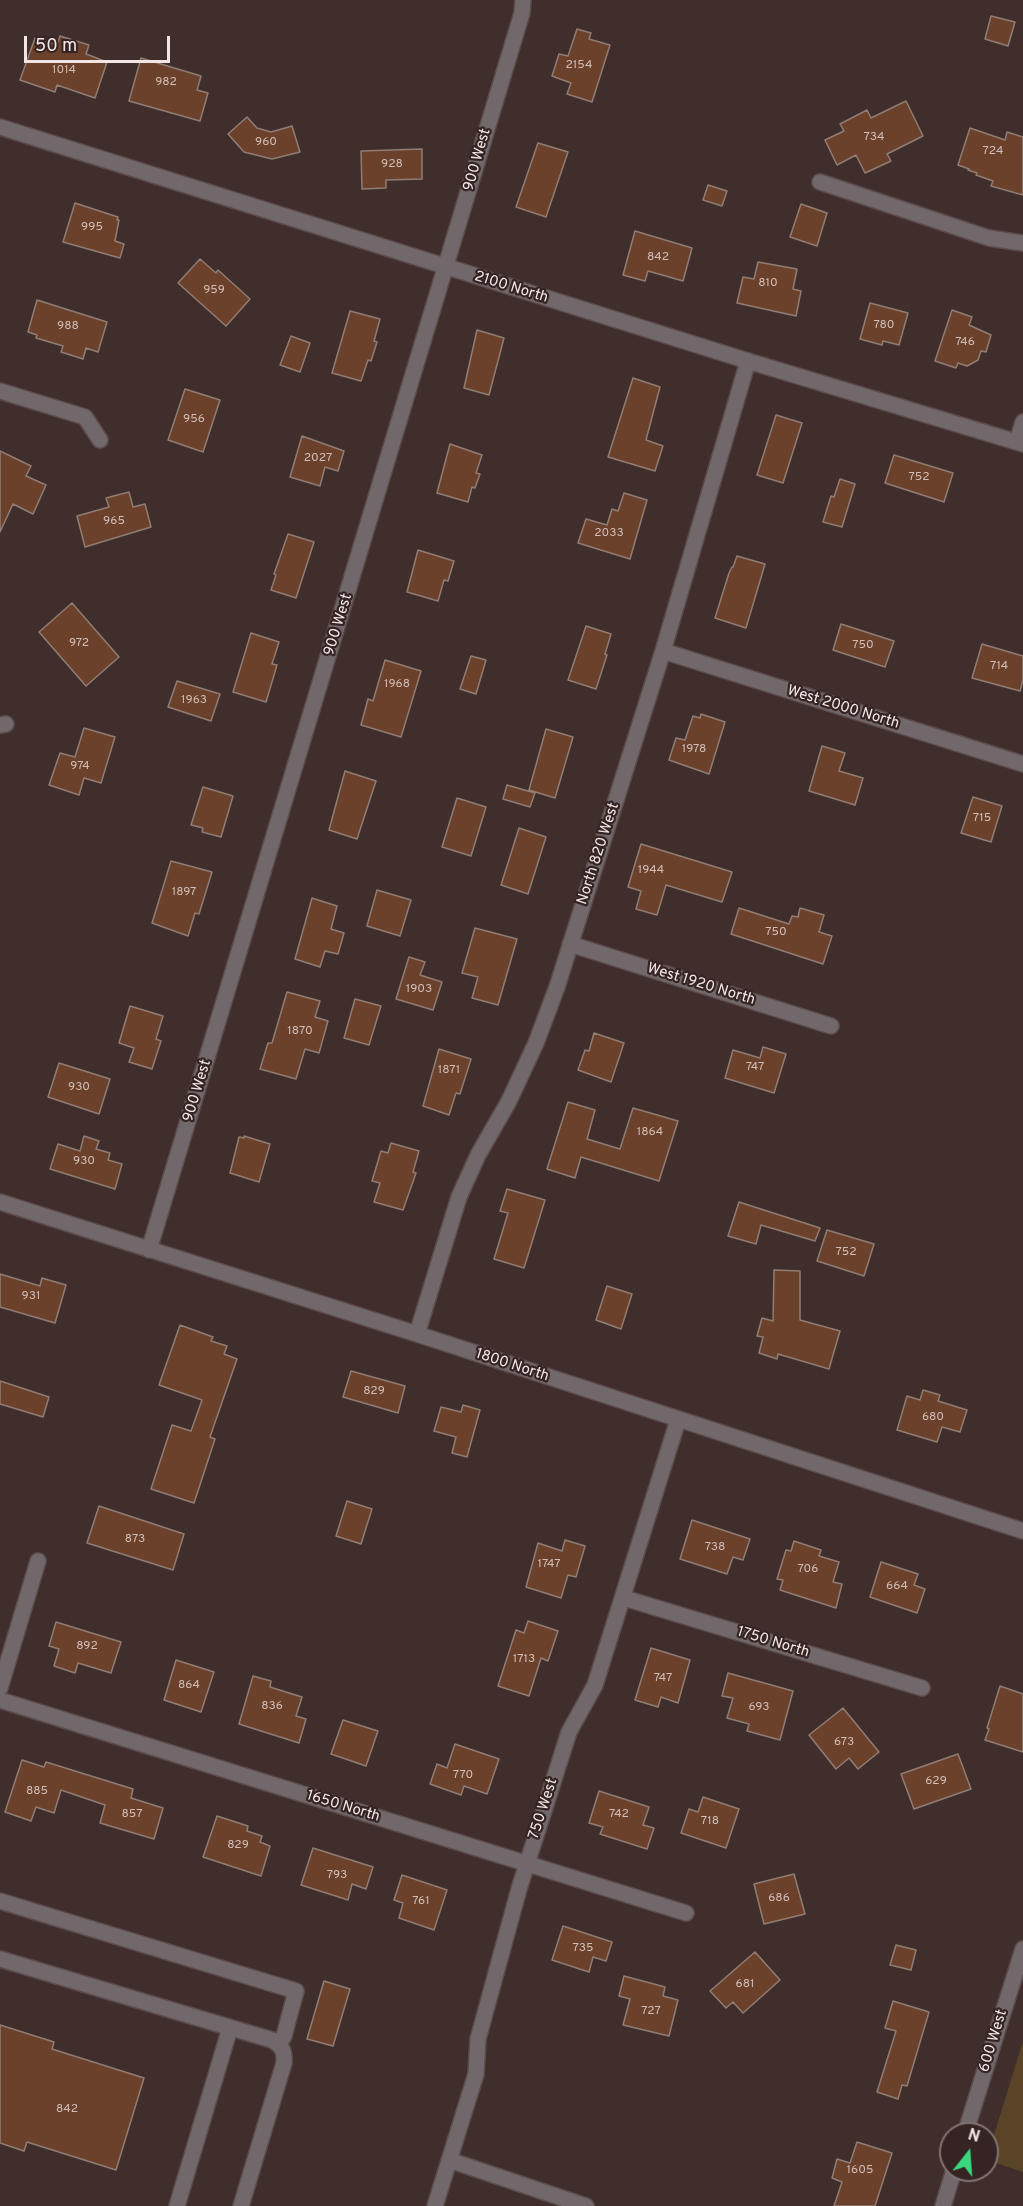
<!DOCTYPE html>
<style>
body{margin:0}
#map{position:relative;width:1023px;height:2206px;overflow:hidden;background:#402e2d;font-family:Overpass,sans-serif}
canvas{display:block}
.north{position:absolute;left:939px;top:2122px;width:60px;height:60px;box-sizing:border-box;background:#362424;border:2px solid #817271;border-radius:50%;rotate:17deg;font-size:16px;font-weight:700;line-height:24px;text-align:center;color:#f2e6e5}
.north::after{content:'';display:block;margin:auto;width:21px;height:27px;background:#39d87f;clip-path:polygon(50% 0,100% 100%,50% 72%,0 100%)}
.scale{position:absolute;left:24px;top:36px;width:146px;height:27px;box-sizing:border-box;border:3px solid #f2e6e5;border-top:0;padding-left:8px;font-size:18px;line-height:21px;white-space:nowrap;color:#f2e6e5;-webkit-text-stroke:4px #362424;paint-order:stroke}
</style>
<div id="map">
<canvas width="1023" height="2206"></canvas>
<div class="north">N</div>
<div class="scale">50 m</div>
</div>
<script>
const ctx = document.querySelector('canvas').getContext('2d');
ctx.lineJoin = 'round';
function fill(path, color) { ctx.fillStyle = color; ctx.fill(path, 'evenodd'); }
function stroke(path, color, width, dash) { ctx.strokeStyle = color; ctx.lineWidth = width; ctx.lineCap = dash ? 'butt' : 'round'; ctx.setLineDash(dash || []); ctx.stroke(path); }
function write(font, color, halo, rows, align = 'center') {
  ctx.font = font + ' Overpass,sans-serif'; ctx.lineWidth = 4.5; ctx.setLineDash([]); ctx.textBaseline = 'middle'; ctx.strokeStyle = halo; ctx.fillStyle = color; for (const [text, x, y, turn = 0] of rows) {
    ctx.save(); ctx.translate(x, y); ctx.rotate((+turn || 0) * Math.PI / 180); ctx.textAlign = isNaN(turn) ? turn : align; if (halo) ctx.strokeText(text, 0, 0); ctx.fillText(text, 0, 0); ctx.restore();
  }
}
fill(new Path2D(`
 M1023 2041V2172L987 2160V2158Z`), '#5a4427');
const building = new Path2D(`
 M991 16 1015 22 1008 46 985 39Z
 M577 29 591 33 589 39 610 45 592 102 567 94 571 83 552 76 559 54 568 56Z
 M60 36 89 45 86 54 107 62 95 98 57 85 55 92 20 80 35 38 57 45Z
 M141 58 201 76 197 90 208 93 200 121 129 101Z
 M906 101 923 136 887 154 891 161 865 173 856 155 837 165 825 140 844 131 840 124 867 110 871 118Z
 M247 117 257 128 271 132 292 126 300 152 272 159 244 152 228 134Z
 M970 128 1005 140 1007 132 1023 137V195L991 186 993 181 976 175 977 173 968 170 969 169 958 165Z
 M538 143 568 152 546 217 516 207Z
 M422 149V179L386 180V188L362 189 361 151Z
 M708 185 727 191 722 206 703 200Z
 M75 203 118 217 117 220H119L115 241 124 244 120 258 63 242Z
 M801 204 827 213 817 246 790 237Z
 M635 231 692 248 683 281 648 271 645 281 623 275Z
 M200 259 216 273 218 270 250 299 226 326 178 283Z
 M758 262 797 269 793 289 801 291 796 316 737 303 743 277 754 279Z
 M37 300 107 322 98 352 86 348 83 359 61 352 63 346 36 338 37 335 28 332Z
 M870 303 908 313 899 345 883 341 882 345 860 339Z
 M952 310 972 317 969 325 991 335 986 352 981 351 978 360 967 366 958 363 956 368 935 361Z
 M350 311 380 319 374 341 377 342 371 361 368 360 361 381 332 373Z
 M477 330 504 338 489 395 464 388Z
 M291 336 310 343 300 372 280 365Z
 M633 378 660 387 646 440 663 446 655 471 608 457Z
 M185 389 220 400 203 452 168 440Z
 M776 415 802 423 783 483 757 475Z
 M302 436 344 451 338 471 325 467 320 486 290 477Z
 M450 444 482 455 476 473 480 474 475 488 472 487 468 502 437 493Z
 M0 451 31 466 26 476 46 485 33 514 13 504 0 532Z
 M894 455 953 473 944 502 885 483Z
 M840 479 855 484 842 527 823 522 831 496 834 497Z
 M129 492 133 507 145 504 151 527 85 547 77 516 109 507 106 498Z
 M624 493 647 500 630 559 578 543 586 519 607 525 612 509 618 511Z
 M288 534 314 542 296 598 271 590 276 575 274 574Z
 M418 550 454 561 448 581 444 580 438 601 407 592Z
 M737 556 765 564 746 628 715 618 729 573 732 567H733Z
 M72 603 119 657 86 686 39 632Z
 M841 624 894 641 885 667 833 650Z
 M586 626 611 634 605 654 607 655 596 689 568 680Z
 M251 633 279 642 272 664 277 665 266 702 233 692Z
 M982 644 1023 656V680L1020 691 972 678Z
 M471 656 486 660 476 694 460 689Z
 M385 660 421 671 401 737 361 725 368 699 373 701Z
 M177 681 220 694 211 721 168 707Z
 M701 714 725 722 709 774 669 760 676 738 685 740 693 716 700 718Z
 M84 728 115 737 101 783 84 778 79 795 49 785 60 753 75 757Z
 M546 729 573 737 555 798 529 790Z
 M822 746 845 753 839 771 863 778 855 805 809 791Z
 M345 771 376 781 357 839 329 830Z
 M507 785 535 793 530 807 503 799Z
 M203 787 233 796 221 837 202 832 203 828 191 825Z
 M973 797 1002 806 991 842 961 833Z
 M457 798 486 807 471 856 442 847Z
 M519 828 546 837 528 894 501 885Z
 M641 844 732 872 722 902 666 885 657 915 636 909 641 891 628 887Z
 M171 861 212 872 199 914 195 913 188 936 152 923Z
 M377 890 411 900 400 936 367 926Z
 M312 898 337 906 331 929 344 933 338 954 325 951 320 967 295 959Z
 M739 908 789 924 792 916 798 917 800 908 824 915 819 932 832 936 823 964 731 934Z
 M475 928 517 939 498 1005 472 998 478 977 462 973Z
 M409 957 425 962 420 975 442 982 433 1010 396 999Z
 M287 992 320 1001 315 1017 328 1021 319 1053 305 1049 296 1079 260 1069 268 1043H272Z
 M355 999 381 1006 369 1045 344 1038Z
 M130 1006 163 1016 156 1039 161 1041 152 1069 129 1062 134 1048 119 1043Z
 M594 1033 624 1043 611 1082 578 1070 585 1050 589 1051Z
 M763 1047 786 1054 774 1093 725 1078 733 1050 760 1058Z
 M439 1049 471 1059 460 1094 456 1093 449 1115 423 1106Z
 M59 1063 110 1079 99 1114 48 1097Z
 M568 1102 595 1110 587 1139 620 1149 633 1108 678 1121 659 1181 581 1157 575 1178 547 1169Z
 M84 1136 99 1141 96 1149 110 1153 108 1160 122 1164 115 1189 50 1169 58 1144 80 1151Z
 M244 1136 270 1144 259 1182 230 1173 239 1137 244 1138Z
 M391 1143 419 1151 413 1172 416 1173 403 1210 374 1202 380 1183 372 1181 381 1151 388 1153Z
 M507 1189 545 1200 524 1268 494 1259 508 1213 500 1211Z
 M739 1202 820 1228 815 1241 761 1225 756 1244 728 1236Z
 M827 1230 874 1244 864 1276 817 1261Z
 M774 1270 800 1271V1320L840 1331 829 1369 778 1354 777 1359 759 1353 763 1337 757 1336 762 1318 773 1321Z
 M0 1274 40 1286 42 1278 66 1285 55 1323 0 1307Z
 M607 1286 632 1294 621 1329 596 1320Z
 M180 1325 213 1337 211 1341 227 1346 224 1354 237 1359 210 1437 215 1439 194 1503 151 1489 172 1425 191 1431 202 1400 159 1385Z
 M351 1371 405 1386 398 1413 343 1397Z
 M0 1381 49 1397 43 1417 0 1404Z
 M923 1390 940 1395 938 1401 967 1410 960 1432 942 1427 937 1442 897 1430 907 1396 920 1400Z
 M463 1405 480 1410 467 1457 452 1453 456 1437 434 1431 441 1407 461 1412Z
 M347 1501 372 1509 361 1544 336 1536Z
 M99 1506 184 1534 173 1570 87 1543Z
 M692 1520 750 1539 743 1560 733 1557 727 1574 680 1559Z
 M565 1540 585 1546 576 1577 568 1575 561 1598 526 1587 538 1543 562 1551Z
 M794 1541 821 1550 819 1556 839 1562 833 1582 842 1584 836 1608 780 1590 783 1580 777 1579 786 1550 791 1551Z
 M881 1562 918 1574 914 1585 925 1589 917 1613 870 1597Z
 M528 1621 558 1631 548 1661 541 1658 529 1696 498 1686 516 1630 524 1633Z
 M56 1622 121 1642 111 1673 78 1663 75 1673 54 1666 59 1649 49 1646Z
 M651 1648 690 1660 678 1703 661 1697 658 1707 635 1700Z
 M176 1660 214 1672 201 1712 164 1700Z
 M728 1673 793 1691 780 1740 747 1731 749 1724 727 1718 733 1698 722 1696Z
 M253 1676 271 1681 270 1687 302 1697 296 1716 306 1719 299 1743 239 1724Z
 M1000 1686 1023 1694V1752L985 1740 989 1729 987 1728Z
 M843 1708 879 1752 858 1769 849 1758 836 1769 809 1735Z
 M343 1720 378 1731 366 1766 331 1754Z
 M455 1744 499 1759 487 1794 464 1786 461 1795 430 1784 437 1764 447 1768Z
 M958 1754 971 1789 914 1809 901 1774Z
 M22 1760 44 1767 46 1762 133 1789 131 1798 163 1808 154 1839 100 1823 105 1805 61 1790 54 1813 36 1807 31 1821 5 1812Z
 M599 1791 649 1807 643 1825 654 1828 647 1849 600 1834 603 1827 589 1823Z
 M703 1797 739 1809 726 1848 681 1833 689 1809 698 1812Z
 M217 1816 248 1826 247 1831 262 1836 260 1842 270 1846 261 1876 203 1857Z
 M313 1848 373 1867 366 1889 352 1884 348 1900 301 1885Z
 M794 1874 805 1914 764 1924 754 1884Z
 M402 1875 447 1890 434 1930 399 1918 403 1903 394 1900Z
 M563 1926 612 1942 606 1961 593 1957 589 1972 552 1960Z
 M896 1945 916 1950 911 1970 890 1965Z
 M755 1952 780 1980 743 2013 733 2002 726 2008 710 1991Z
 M624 1976 665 1987 663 1996 678 2000 669 2036 623 2025 630 1999 619 1996Z
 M324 1981 350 1989 333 2046 307 2039Z
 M893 2001 929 2012 907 2086 902 2085 898 2099 877 2092 896 2031 885 2028Z
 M0 2025 54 2042 52 2049 144 2078 116 2170 27 2142 24 2151 0 2143Z
 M857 2142 892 2153 875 2206H834L842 2182 832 2178 837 2159 850 2163Z`);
fill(building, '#6c412c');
stroke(building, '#907d74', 1.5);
const minor = new Path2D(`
 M0 127 748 361 1023 444
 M820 182 989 238 1023 243
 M0 391 85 417 100 440
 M1017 442 1023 422
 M663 651 1023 764
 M0 725 6 724
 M570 944 831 1026
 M0 1202 417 1334 1023 1531
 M149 1250 522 13 523 0
 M417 1334 459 1197 478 1155 509 1101 536 1043 557 987 663 651 748 361
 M624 1598 922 1688
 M0 1688 38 1561
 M0 1700 686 1913
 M0 1901 296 1991 284 2036 279 2044
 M0 1959 272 2040C282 2046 285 2051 284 2063L241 2206
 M965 2134 1023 1949
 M449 2160 586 2206
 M177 2206 230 2028
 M435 2206 476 2074 478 2039 519 1889 569 1732 595 1685 678 1420
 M943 2206 954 2170`);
stroke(minor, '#5c4b4a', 18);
stroke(minor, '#71686b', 15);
write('12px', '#d0bdb7', null, [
 ["2154",579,66],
 ["1014",64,71],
 ["982",166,83],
 ["734",874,138],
 ["960",266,143],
 ["724",993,152],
 ["928",392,165],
 ["995",92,228],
 ["842",658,258],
 ["810",768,284],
 ["959",214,291],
 ["780",884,326],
 ["988",68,327],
 ["746",965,343],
 ["956",194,420],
 ["2027",318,459],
 ["752",919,478],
 ["965",114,522],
 ["2033",609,534],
 ["972",79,644],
 ["750",863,646],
 ["714",999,667],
 ["1968",397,685],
 ["1963",194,701],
 ["1978",694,750],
 ["974",80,767],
 ["715",982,819],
 ["1944",651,871],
 ["1897",184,893],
 ["750",776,933],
 ["1903",419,990],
 ["1870",300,1032],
 ["747",755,1068],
 ["1871",449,1071],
 ["930",79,1088],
 ["1864",650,1133],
 ["930",84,1162],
 ["752",846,1253],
 ["931",31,1297],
 ["829",374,1392],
 ["680",933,1418],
 ["873",135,1540],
 ["738",715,1548],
 ["1747",549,1565],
 ["706",808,1570],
 ["664",897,1587],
 ["892",87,1647],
 ["1713",524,1660],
 ["747",663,1679],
 ["864",189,1686],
 ["836",272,1707],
 ["693",759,1708],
 ["673",844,1743],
 ["770",463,1776],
 ["629",936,1782],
 ["885",37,1792],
 ["857",132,1815],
 ["742",619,1815],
 ["718",710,1822],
 ["829",238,1846],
 ["793",337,1876],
 ["686",779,1899],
 ["761",421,1902],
 ["735",583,1949],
 ["681",745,1985],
 ["727",651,2012],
 ["842",67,2110],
 ["1605",860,2171]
]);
write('15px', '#f2e6e5', '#362424', [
 ["900 West",478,160,-74],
 ["2100 North",511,288,17],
 ["900 West",339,625,-73],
 ["West 2000 North",843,708,17],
 ["North 820 West",599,854,-72],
 ["West 1920 North",701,985,17],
 ["900 West",198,1091,-73],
 ["1800 North",512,1366,18],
 ["1750 North",773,1643,17],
 ["1650 North",343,1807,17],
 ["750 West",544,1809,-72],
 ["600 West",994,2041,-73]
]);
</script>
